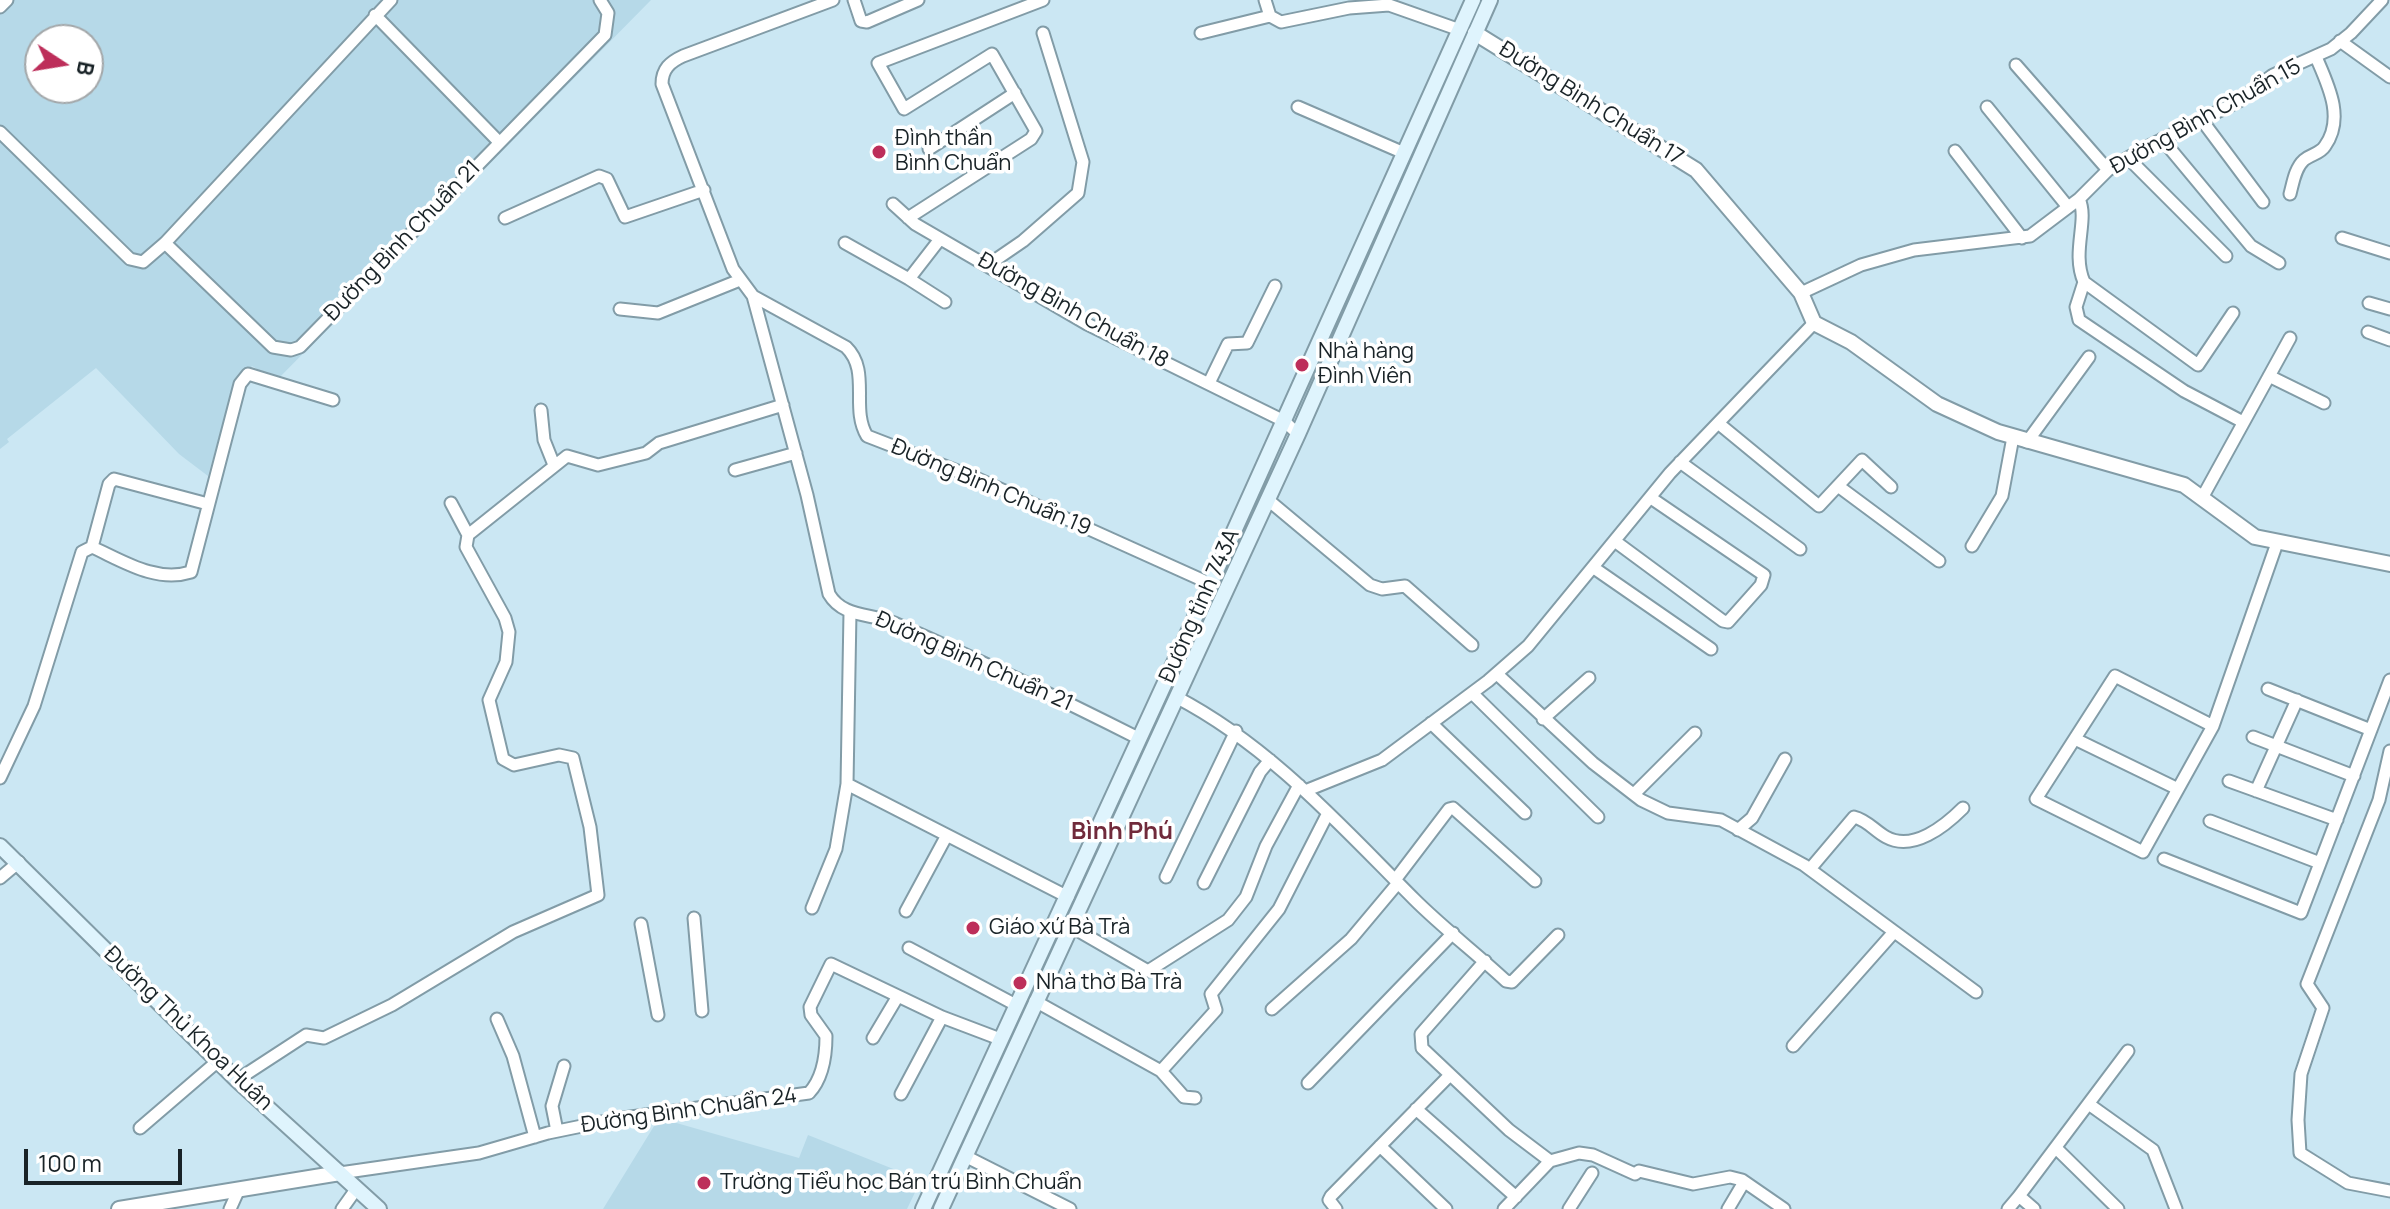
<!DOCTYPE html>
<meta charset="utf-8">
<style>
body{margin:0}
#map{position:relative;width:2390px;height:1209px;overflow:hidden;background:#cbe7f3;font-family:Manrope,sans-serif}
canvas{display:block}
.north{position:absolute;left:24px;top:24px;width:80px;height:80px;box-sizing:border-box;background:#fff;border:2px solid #a3a7a9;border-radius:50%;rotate:102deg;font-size:22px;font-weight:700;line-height:32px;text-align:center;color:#192327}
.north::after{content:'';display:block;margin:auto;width:28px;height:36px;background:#bd2e5a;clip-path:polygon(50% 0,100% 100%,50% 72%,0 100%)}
.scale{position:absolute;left:24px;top:1149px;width:158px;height:36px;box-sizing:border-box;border:4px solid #192327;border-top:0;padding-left:10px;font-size:24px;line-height:28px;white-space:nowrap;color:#192327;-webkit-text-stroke:6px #fff;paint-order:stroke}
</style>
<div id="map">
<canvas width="2390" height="1209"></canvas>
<div class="north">B</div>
<div class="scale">100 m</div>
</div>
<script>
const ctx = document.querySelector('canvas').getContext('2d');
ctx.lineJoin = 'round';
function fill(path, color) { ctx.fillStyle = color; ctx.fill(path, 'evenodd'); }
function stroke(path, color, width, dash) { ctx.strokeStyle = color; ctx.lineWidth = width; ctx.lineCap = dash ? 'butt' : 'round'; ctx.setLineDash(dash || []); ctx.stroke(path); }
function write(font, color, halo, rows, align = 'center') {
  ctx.font = font + ' Manrope,sans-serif'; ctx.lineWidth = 7; ctx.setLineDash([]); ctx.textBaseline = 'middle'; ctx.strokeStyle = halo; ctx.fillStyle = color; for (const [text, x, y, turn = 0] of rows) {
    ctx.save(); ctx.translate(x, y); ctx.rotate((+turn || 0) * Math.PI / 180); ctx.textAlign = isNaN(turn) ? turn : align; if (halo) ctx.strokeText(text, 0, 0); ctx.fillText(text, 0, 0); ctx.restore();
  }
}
fill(new Path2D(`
 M0 0H651L276 381 252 366 243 383 235 380 208 476 179 454 96 368 7 439 9 442 0 449ZM40 40H88V88H40Z
 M659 1118 799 1158 808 1135 921 1180 907 1209H603Z`), '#b6d9e8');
const minor = new Path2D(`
 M833 0 683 56C670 62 662 69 662 84L733 269 753 296 846 347C871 371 850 408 867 436L978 479 1211 584
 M854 0 861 21 867 22 918 0
 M1265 0 1270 16 1281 22 1349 8 1389 5 1460 30
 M0 7 7 0
 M375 15 499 142
 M1201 33 1270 16
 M2340 41 2390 77
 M2016 65 2108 170
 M1298 107 1404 153
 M1987 107 2068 207
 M2201 119 2263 202
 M0 132 130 259 143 262 165 243 391 0
 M2162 139 2251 246 2279 263
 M929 149 1015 93
 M1955 151 2022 238
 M2128 158 2226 256
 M2290 194C2293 183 2295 168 2304 160 2311 154 2320 154 2325 146 2345 118 2328 85 2316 57
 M2079 199C2089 220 2071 252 2084 282L2198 365 2233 313
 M893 204 915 224 1087 324 1284 421 1298 434
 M505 218 599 176 607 179 625 217 704 190
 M908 218 1031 139 1036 131 992 54 904 109 878 63 1043 0
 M2342 238 2390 253
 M940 239 909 279 945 302
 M165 243 273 347 291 350 300 347 605 35 608 13 600 0
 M845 243 909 279
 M988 265 1023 241 1078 193 1083 162 1043 33
 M2084 282 2076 307 2079 320 2184 391 2243 422
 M1801 293 1861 265 1914 250 2030 236 2079 199 2108 170 2141 150 2239 101 2273 75 2331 49 2351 33 2382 0
 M753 296 807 495 829 594C843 618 871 613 894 623 977 659 1059 698 1140 739
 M2369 303 2390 309
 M620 309 658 313 740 280
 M2368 332 2390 340
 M2269 376 2324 403
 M1209 383 1228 344 1247 343 1275 286
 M541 410 544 440 554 465
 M1718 423 1819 506 1862 460 1891 487
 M2027 442 2089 357
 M1680 462 1800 549
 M735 470 796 453
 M1838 486 1939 561
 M2202 498 2290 338
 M1267 499 1370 585 1382 589 1405 586 1472 645
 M451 503 468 535
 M1616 542 1723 621 1728 622 1761 585 1764 575 1651 498
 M1972 546 2002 496 2013 437
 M92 547 109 484 114 479 208 504
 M1594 568 1711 649
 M850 612 847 784 1068 897
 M1497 674 1593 763 1641 800 1668 813 1721 820 1804 865 1976 992
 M2268 689 2371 730
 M1472 693 1598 817
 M1176 697C1270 746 1340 825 1414 899 1443 928 1476 953 1506 981L1512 982 1558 935
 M1543 719 1589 678
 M1431 723 1525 813
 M2213 726 2115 676 2036 799 2143 852 2213 726 2277 543
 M2253 737 2354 776
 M2075 739 2178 789
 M2390 751 2379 800 2307 984 2323 1008 2301 1074 2298 1120 2300 1153 2348 1183 2390 1191
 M0 778 34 706 82 552 92 547C123 561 156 583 191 572L240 384 248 374 333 400
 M2229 781 2337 820
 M1305 791 1382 760 1488 681 1528 646 1670 473 1814 323
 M2256 791 2297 700
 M1634 794 1695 733
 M2210 821 2320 863
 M1738 830 1752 818 1785 759
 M2164 859 2301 913 2390 680
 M1810 869 1854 817C1867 820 1875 831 1886 837 1913 852 1945 826 1963 808
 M1166 877 1236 731
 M0 878 19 862
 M1395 880 1449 809 1453 808 1535 881
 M1204 883 1260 772 1270 760
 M812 908 836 849 847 784
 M906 911 947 835
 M694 918 702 1011
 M641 924 658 1015
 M1070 926 1148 971 1228 920 1246 897 1266 846 1299 785
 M909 948 1016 1005
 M1485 961 1421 1034 1422 1048 1509 1130 1550 1161 1579 1153 1593 1155 1635 1174 1639 1171 1693 1184 1730 1177 1742 1180 1784 1209
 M1035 1001 1161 1071 1216 1010 1211 994 1279 909 1328 813
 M1272 1009 1351 939 1398 883
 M497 1019 513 1056 535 1137
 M873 1038 898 996
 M1793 1046 1894 932
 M1161 1071 1184 1097 1195 1098
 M237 1080 306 1035 324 1038 392 1005 513 932 598 895 590 827 573 758 559 755 514 765 503 759 489 700 506 662 509 632 505 618 466 547 468 535 567 456 598 465 646 453 659 443 783 405
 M1308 1083 1453 933
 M901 1094 942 1017
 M2090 1105 2153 1150 2176 1209
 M1416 1109 1516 1197
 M140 1128 218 1061
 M557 1131 552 1106 564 1066
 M1380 1146 1446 1209
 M2057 1149 2118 1209
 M965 1156 1070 1209
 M340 1173 479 1153 548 1133 616 1119 809 1093C823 1078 826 1057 826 1036L811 1015 810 1007 831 964 942 1017 1000 1039
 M2019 1196 2128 1051
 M230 1209 239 1189
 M342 1209 357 1188
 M1336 1209 1329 1200 1331 1196 1449 1076
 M1504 1209 1550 1161
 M1569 1209 1592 1173
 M1728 1209 1744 1182
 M2008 1209 2019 1196 2034 1209`);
const tertiary = new Path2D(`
 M1475 33 1696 170 1801 293 1814 323 1851 342 1937 404 1998 432 2184 485 2255 537 2390 564
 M119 1209 340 1173`);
const secondary = new Path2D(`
 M0 846 237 1080 379 1209
 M923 1209 1208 589 1473 0
 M941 1209 1298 434 1490 0`);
stroke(minor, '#829ca7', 15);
stroke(tertiary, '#829ca7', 18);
stroke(secondary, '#829ca7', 18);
stroke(minor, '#fff', 11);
stroke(tertiary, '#fff', 14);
stroke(secondary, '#dff4fd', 14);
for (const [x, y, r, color] of [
 [879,152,8,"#bd2e5a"],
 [1302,365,8,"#bd2e5a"],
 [973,928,8,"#bd2e5a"],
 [1020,983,8,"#bd2e5a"],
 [704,1183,8,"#bd2e5a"]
]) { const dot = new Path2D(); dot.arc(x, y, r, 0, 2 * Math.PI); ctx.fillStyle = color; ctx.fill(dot); stroke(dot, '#fff', 3); }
write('22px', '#192327', '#fff', [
 ["Đường Bình Chuẩn 17",1591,104,32],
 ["Đường Bình Chuẩn 15",2206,117,-29],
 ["Đường Bình Chuẩn 21",403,241,-46],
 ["Đường Bình Chuẩn 18",1073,311,29],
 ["Đường Bình Chuẩn 19",991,488,23],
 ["Đường tỉnh 743A",1200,606,-66],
 ["Đường Bình Chuẩn 21",974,662,24],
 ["Đường Thủ Khoa Huân",188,1029,44],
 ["Đường Bình Chuẩn 24",689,1111,-8]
]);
write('22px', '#192327', '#fff', [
 ["Đình thần",895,139],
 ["Bình Chuẩn",895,164],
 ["Nhà hàng",1318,352],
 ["Đình Viên",1318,377],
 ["Giáo xứ Bà Trà",989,928],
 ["Nhà thờ Bà Trà",1036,983],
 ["Trường Tiểu học Bán trú Bình Chuẩn",720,1183]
], 'left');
write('bold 24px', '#702a3b', '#fff', [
 ["Bình Phú",1122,832]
]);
</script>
